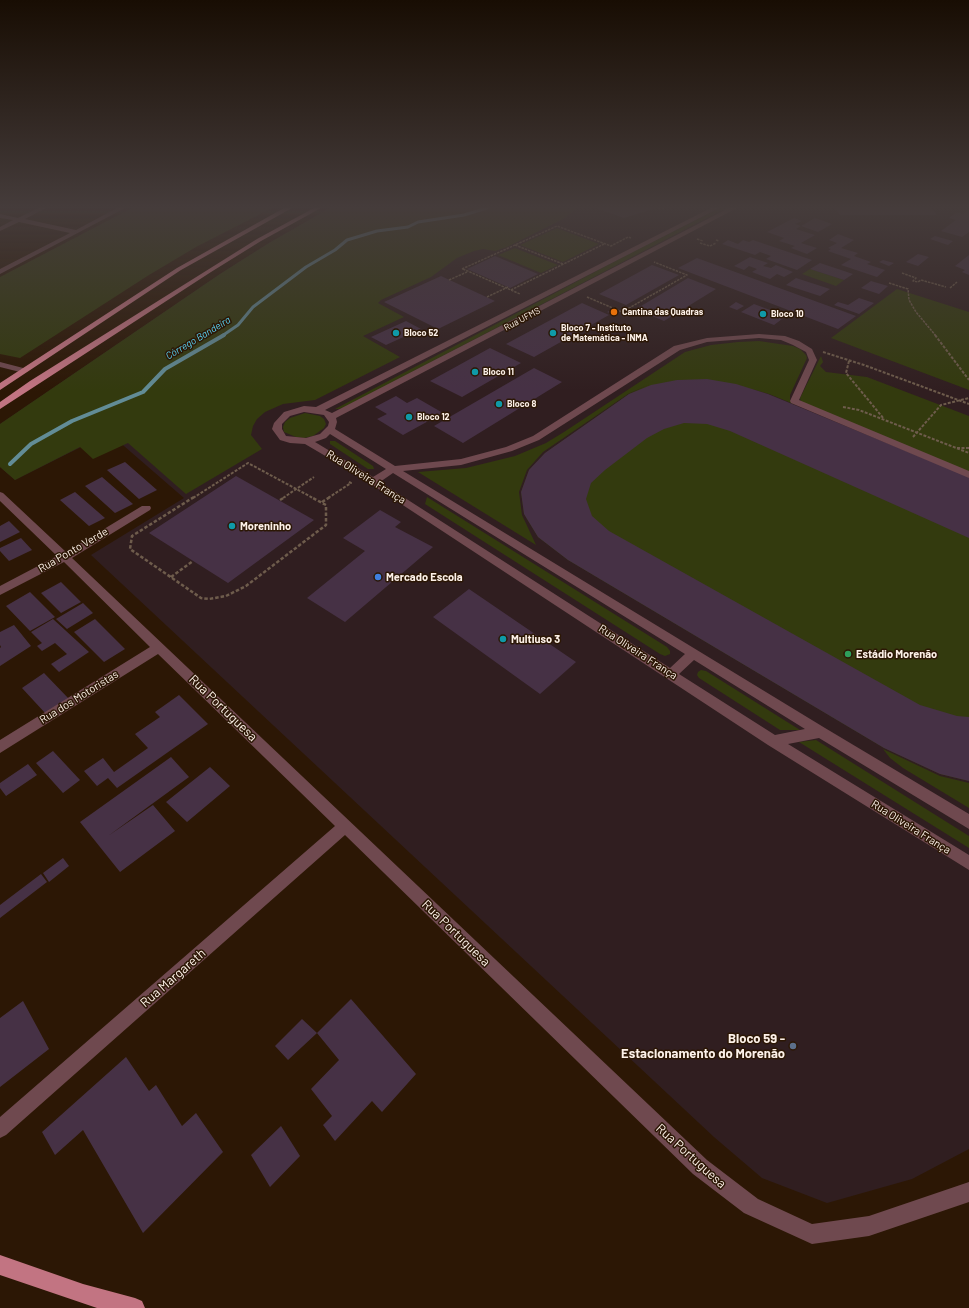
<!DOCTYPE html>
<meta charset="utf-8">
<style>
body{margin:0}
canvas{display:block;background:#2c1705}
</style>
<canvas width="969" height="1308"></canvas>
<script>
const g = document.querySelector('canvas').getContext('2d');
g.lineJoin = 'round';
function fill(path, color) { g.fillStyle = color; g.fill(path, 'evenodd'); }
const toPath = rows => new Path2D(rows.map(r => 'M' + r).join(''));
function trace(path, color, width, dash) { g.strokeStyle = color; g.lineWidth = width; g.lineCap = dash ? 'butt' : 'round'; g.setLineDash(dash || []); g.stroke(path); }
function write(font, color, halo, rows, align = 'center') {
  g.font = font + ' Barlow,sans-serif'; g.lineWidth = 3; g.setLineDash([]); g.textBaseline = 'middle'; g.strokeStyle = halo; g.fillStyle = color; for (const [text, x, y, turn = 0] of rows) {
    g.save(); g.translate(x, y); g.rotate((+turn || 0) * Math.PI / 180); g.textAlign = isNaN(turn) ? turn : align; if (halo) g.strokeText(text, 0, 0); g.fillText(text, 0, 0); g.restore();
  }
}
fill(toPath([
 [330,208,969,208,969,1149,912,1179,827,1203,762,1178,714,1137,91,555,184,498,109,433,15,480,0,467,0,424,220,274,269,243]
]), '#301e20');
fill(toPath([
 [132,208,272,208,196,247,149,275,20,358,0,354,0,277],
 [330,208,576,208,565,218,507,247,495,251,483,249,474,251,457,258,431,277,381,300,378,303,404,317,363,336,400,357,315,400,283,404,265,412,257,419,253,426,251,435,262,449,186,494,128,443,93,459,80,447,15,480,0,467,0,424,220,274,269,243],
 [720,208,726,208,343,408,339,409,335,409,629,254],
 [557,228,599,244,563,262,520,245],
 [515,248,558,265,541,273,498,255],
 [810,269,844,280,836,286,802,274],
 [897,289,969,312,969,390,831,338],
 [759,341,793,346,800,349,806,355,807,358,790,395,790,400,796,405,769,394,751,389,969,477,969,781,940,774,884,748,568,560,538,537,524,514,521,492,529,470,545,453,629,394,650,384,628,394,543,452,527,470,519,492,522,515,536,545,418,472,466,468,515,456,546,443,564,432,685,352,711,345,738,342],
 [821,356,823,362,820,366,826,372,867,377,969,416,969,472,801,402,800,398],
 [305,413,320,416,324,419,326,424,324,428,313,436,304,438,296,437,284,432,283,427,285,422,290,418],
 [330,441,335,441,373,466,374,469,368,469,330,444],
 [427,497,667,647,670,651,670,654,665,656,660,654,425,504],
 [701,670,706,671,800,730,780,730,699,678,697,675,698,672],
 [816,740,969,836,969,848,799,742],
 [883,749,940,776,969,783,969,808,903,768,890,758]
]), '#333a0e');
trace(toPath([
 [222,336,238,325,253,307,306,267,335,250,347,240,377,231,408,227,418,222,464,215,487,208]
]), '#628c96', 3);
trace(toPath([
 [10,464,31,444,72,421,143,392,165,369,224,335]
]), '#628c96', 4);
fill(toPath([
 [596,208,656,208,624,218],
 [835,208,931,208,937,215,840,215],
 [969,210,969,232,962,237,941,231,956,220,949,218,957,212,963,214],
 [794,218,802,221,795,224,801,226,796,229,815,235,801,243,817,248,807,254,791,248,795,246,779,241,784,238,767,232],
 [815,218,832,224,818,232,801,226],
 [838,234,854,240,841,248,858,253,854,256,871,262,867,264,885,270,877,277,841,265,851,259,828,251,831,249,828,248,837,243,829,240],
 [935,236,953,241,948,245,930,239],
 [728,240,738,244,743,240,749,242,753,240,812,260,797,270,766,259,771,256,760,252,755,255,722,244],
 [918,254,929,257,918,266,906,262],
 [969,255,969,275,962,272,965,270,955,266],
 [495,256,538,274,510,288,467,269],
 [750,257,768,263,763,266,771,268,776,265,793,272,784,277,777,274,770,279,752,272,757,269,749,266,744,270,734,266],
 [697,258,856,316,838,329,678,268],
 [883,260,894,263,889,266,879,262],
 [820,263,853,274,844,280,810,269],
 [652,265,679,275,626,305,599,294],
 [441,276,495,301,438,329,384,302],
 [688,278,716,289,664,321,636,309],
 [796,278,830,289,820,296,786,285],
 [871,281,888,286,879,294,861,288],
 [859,298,874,303,859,314,834,305,838,302,848,305],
 [736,302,744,306,737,310,729,307],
 [582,303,609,315,534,357,506,344],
 [754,304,786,316,774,325,741,312],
 [613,309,620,313,615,315,607,312],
 [406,321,421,329,386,345,371,337],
 [490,348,521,363,462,397,430,381],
 [534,368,562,382,463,443,434,426],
 [707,379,736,384,768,394,969,477,969,538,730,431,707,424,684,423,664,429,647,438,605,470,591,483,586,499,592,516,609,531,920,705,957,716,969,717,969,781,940,774,884,748,568,560,538,537,524,514,521,492,529,470,545,453,629,394,651,385,677,380],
 [396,396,407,403,417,398,443,413,403,435,377,419,387,414,375,407],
 [125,462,157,490,139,499,107,470],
 [236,476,314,520,228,583,149,533],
 [102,477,133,504,115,513,85,486],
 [75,492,105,518,89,526,60,500],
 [380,510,401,522,395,527,433,547,345,622,307,598,365,551,343,538],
 [9,521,20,532,0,542,0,526],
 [21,538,32,550,9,561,0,551,0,548],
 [61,582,81,602,61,613,41,593],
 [469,589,576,662,540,694,433,617],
 [30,592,55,617,30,631,6,606],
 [83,603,93,613,67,629,56,619],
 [53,619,89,652,59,672,51,664,67,654,55,643,42,651,37,646,42,643,31,632],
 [95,619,125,649,104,662,74,632],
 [14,625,31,646,0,666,0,648,1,647,0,645,0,632],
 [44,673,69,699,46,714,22,688],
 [179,695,208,724,117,788,108,778,97,786,84,771,103,758,114,772,148,748,135,734,160,717,155,712],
 [53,751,80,780,63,793,36,763],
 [171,757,189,777,108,836,153,805,175,831,120,872,80,822],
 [28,764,37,775,6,796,0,788,0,783],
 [210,767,230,786,187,822,166,802],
 [63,858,69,866,49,882,43,873],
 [41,874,47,882,0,918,0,905],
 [351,999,416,1074,382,1112,372,1101,335,1141,323,1125,332,1116,311,1089,339,1060,317,1033],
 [23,1001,49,1049,0,1087,0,1018],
 [302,1019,317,1033,288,1060,275,1046],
 [126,1057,149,1091,156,1085,182,1126,196,1113,223,1152,143,1233,83,1130,55,1155,42,1132],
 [281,1126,300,1156,270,1187,251,1155]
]), '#463145');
trace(toPath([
 [658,208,666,208],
 [697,239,703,241],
 [716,240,719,241],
 [700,243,710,246,716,243],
 [515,245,563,264],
 [462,269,557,226,611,246,628,237,631,238],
 [463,269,520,294],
 [902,273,916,278,913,281,918,282,921,280,946,287],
 [449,280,467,272],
 [889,283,908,289,909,300,916,312,936,336],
 [950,288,957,282],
 [511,290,604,244],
 [487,297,508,287],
 [587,297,622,312,687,275,654,262]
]), '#6e5c4c', 1.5, [2.5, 1]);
trace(toPath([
 [935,335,969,380],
 [823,352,864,365,969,404],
 [849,361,846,373,884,419],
 [843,407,859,410,969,453],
 [913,437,941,405,969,398],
 [957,448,969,448],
 [193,498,248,463,313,498],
 [283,498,314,477],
 [328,498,351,483,349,482]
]), '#6e5c4c', 2, [3, 1.5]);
trace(toPath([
 [194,497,132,536,130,549,201,598,209,599,226,596,246,586,326,525,326,505,311,497],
 [280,500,285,497],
 [322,502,330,497],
 [171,577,193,561]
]), '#6e5c4c', 2.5, [3.5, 2]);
fill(toPath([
 [38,208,46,208,25,219,76,230,117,208,125,208,0,274,0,269,70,233,19,222,0,231,0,227,13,220,0,218,0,214,18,218,38,208],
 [711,208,719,208,325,410,332,413,729,208,737,208,336,418,337,422,335,429,395,466,461,459,506,447,533,436,674,346,707,338,759,334,785,336,799,341,812,349,817,360,799,400,969,471,969,478,791,403,790,401,809,360,806,352,793,345,781,340,759,338,707,342,680,350,539,440,512,451,461,465,403,471,825,728,969,814,969,829,819,738,788,744,969,855,969,870,768,745,351,471,305,444,290,443,280,440,272,429,274,423,284,412,304,406,316,407,711,208],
 [304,412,324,415,329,422,328,426,320,434,306,438,286,436,282,429,282,424,290,416,304,412],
 [330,434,386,469,373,477,315,442,326,438,330,434],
 [393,473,685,654,670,668,380,482,393,473],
 [694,660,805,729,775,735,679,674,694,660],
 [0,362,27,369,28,371,24,373,0,367,0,362],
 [0,492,3,493,66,552,142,506,150,506,151,508,150,510,72,558,707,1160,758,1199,812,1224,869,1216,969,1182,969,1202,869,1236,812,1244,744,1213,693,1174,345,835,6,1135,0,1138,0,1117,335,826,158,654,0,753,0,740,150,647,64,562,0,595,0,586,57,556,0,501,0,492]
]), '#6f494f');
fill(toPath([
 [284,208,292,208,181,270,0,390,0,383,177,268,284,208],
 [314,208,321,208,261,241,211,272,0,409,0,402,30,381,257,239,314,208],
 [0,1255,83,1284,135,1298,142,1301,145,1308,97,1308,0,1275,0,1255]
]), '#c27482');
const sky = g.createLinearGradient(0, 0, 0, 391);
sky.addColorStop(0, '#180d03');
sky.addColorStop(0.53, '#453c3b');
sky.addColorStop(1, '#453c3b00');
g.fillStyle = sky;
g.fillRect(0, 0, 969, 391);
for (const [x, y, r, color] of [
 [614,312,4,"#e8710a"],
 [763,314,4,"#0f9aa8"],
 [396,333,4,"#0f9aa8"],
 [553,333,4,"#0f9aa8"],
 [475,372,4,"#0f9aa8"],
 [499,404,4,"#0f9aa8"],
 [409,417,4,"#0f9aa8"],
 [232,526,4,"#0f9aa8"],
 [378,577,4,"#3f7fe0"],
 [503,639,4,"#0f9aa8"],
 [848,654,4,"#2e9e5b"],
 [793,1046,4,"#5c6f8a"]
]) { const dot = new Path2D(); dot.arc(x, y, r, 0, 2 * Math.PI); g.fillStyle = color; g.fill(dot); trace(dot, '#2c1705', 1.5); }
write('bold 9px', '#fdf1e8', '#2c1705', [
 ["Cantina das Quadras",622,312],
 ["Bloco 10",771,314],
 ["Bloco 7 - Instituto",561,328],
 ["de Matemática - INMA",561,338],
 ["Bloco 52",404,333],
 ["Bloco 11",483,372],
 ["Bloco 8",507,404],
 ["Bloco 12",417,417]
], 'left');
write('9px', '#fdf1e8', '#2c1705', [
 ["Rua UFMS",522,319,-28]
]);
write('italic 10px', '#59d2f4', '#2c1705', [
 ["Córrego Bandeira",198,338,-31]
]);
write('11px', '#fdf1e8', '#2c1705', [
 ["Rua Oliveira França",366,477,32],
 ["Rua Ponto Verde",73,550,-30],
 ["Rua Oliveira França",638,652,33],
 ["Rua dos Motoristas",79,697,-32],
 ["Rua Oliveira França",911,827,32]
]);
write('bold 11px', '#fdf1e8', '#2c1705', [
 ["Moreninho",240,526],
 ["Mercado Escola",386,577],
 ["Multiuso 3",511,639],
 ["Estádio Morenão",856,654]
], 'left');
write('13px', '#fdf1e8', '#2c1705', [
 ["Rua Portuguesa",223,708,44],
 ["Rua Portuguesa",456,933,44],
 ["Rua Margareth",173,978,-41],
 ["Rua Portuguesa",691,1156,42]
]);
write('bold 13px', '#fdf1e8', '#2c1705', [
 ["Bloco 59 -",785,1039],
 ["Estacionamento do Morenão",785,1054]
], 'right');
</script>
